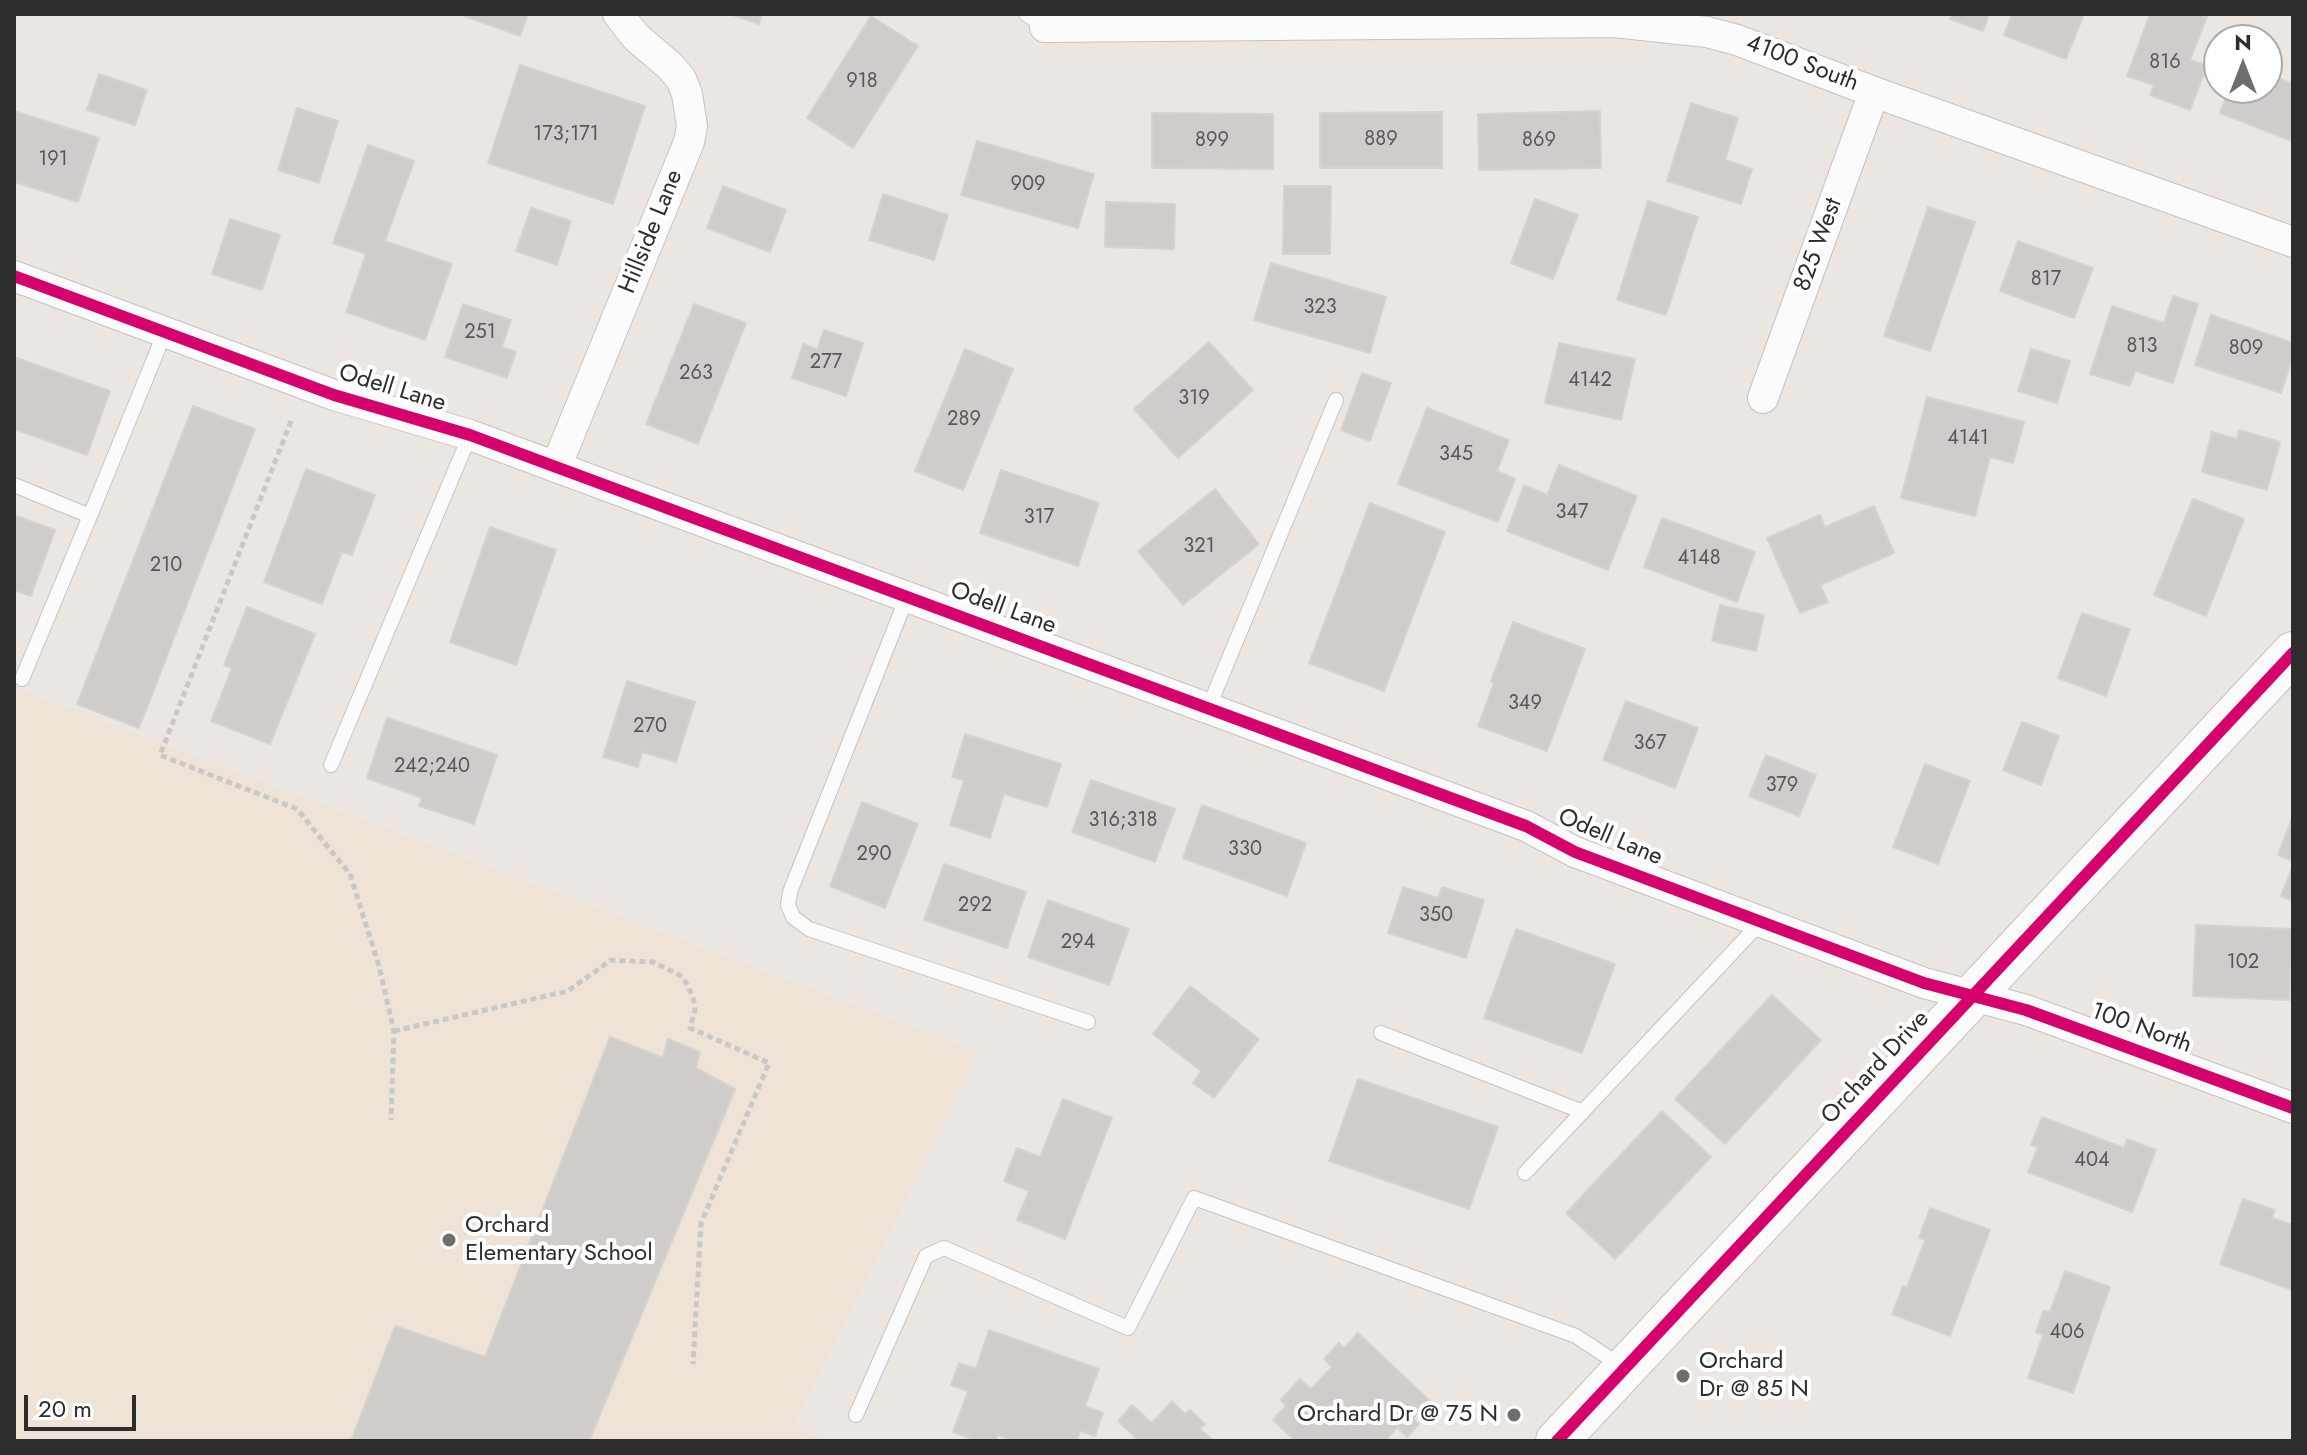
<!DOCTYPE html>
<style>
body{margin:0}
#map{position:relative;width:2307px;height:1455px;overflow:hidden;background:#ebe6e2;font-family:Jost,sans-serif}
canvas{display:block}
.frame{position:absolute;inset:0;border:16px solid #2d2d2d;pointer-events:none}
.north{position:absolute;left:2203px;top:24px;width:80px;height:80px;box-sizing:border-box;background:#fff;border:2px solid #ababab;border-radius:50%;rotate:0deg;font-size:22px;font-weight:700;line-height:32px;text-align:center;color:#2d2d2d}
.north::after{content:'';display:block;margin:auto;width:28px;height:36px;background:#706e6c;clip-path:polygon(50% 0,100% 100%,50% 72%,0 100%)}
.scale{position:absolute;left:24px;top:1395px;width:112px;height:36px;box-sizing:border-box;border:4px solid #2d2d2d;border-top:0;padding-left:10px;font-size:24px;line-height:28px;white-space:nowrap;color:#2d2d2d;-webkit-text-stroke:6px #fff;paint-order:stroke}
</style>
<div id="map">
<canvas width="2307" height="1455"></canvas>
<div class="frame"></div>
<div class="north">N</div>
<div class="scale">20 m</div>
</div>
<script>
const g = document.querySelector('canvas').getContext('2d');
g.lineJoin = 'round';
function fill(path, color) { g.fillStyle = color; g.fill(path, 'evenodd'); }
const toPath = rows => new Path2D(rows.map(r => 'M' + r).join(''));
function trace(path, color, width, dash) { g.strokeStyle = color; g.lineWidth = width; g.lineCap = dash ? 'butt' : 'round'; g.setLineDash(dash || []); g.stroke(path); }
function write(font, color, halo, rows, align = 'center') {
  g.font = font + ' Jost,sans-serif'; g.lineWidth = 8; g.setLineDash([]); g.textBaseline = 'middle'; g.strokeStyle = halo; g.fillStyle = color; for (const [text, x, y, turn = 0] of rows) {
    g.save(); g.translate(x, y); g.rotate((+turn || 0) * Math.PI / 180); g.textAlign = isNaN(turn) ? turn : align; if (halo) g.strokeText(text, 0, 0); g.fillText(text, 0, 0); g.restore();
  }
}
fill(toPath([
 [14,688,978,1052,792,1428,824,1441,14,1441]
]), '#eee3d6');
const building = toPath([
 [459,14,528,14,520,36,459,14],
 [730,14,762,14,759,24,730,14],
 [1952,14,1989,14,1983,31,1950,19,1952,14],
 [2012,14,2084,14,2066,59,2004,35,2012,14],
 [2150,14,2199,14,2207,17,2190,60,2207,66,2190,110,2150,95,2154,85,2127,76,2150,14],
 [871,16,918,46,853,148,807,118,871,16],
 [520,65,645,106,613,204,488,163,520,65],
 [99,74,147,90,135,125,87,110,99,74],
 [2267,74,2293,84,2292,141,2220,113,2229,88,2267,88,2267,74],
 [1691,103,1738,118,1725,160,1752,169,1741,204,1667,181,1691,103],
 [297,108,338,121,319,183,278,170,297,108],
 [14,111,99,138,78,202,14,182,14,111],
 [1600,111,1601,168,1479,170,1478,114,1600,111],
 [1442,112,1442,168,1320,168,1320,113,1442,112],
 [1152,113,1273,114,1273,169,1152,168,1152,113],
 [977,141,1094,174,1078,228,961,195,977,141],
 [368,145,414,161,385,241,452,264,425,340,346,312,366,254,333,243,368,145],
 [723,186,786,210,770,252,707,228,723,186],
 [1284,186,1331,186,1330,254,1283,254,1284,186],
 [883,194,948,215,934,260,869,240,883,194],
 [1535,199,1578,215,1553,279,1511,263,1535,199],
 [1648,201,1698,217,1666,315,1617,300,1648,201],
 [1106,202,1175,204,1174,249,1105,247,1106,202],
 [1928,207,1975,222,1930,351,1884,336,1928,207],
 [531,208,571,221,557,265,516,251,531,208],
 [230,219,280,235,262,290,212,274,230,219],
 [2018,241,2093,268,2074,318,2000,291,2018,241],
 [1271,263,1386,297,1370,353,1254,320,1271,263],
 [2173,296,2198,304,2173,383,2135,371,2130,386,2090,374,2112,306,2164,323,2173,296],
 [463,304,511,320,502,347,516,352,507,378,445,357,463,304],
 [694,304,746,323,698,444,646,424,694,304],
 [2211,315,2293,343,2293,356,2281,393,2195,365,2211,315],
 [824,330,863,343,846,396,792,378,803,344,817,349,824,330],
 [1209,342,1253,390,1178,458,1134,409,1209,342],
 [1559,343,1635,359,1621,420,1545,403,1559,343],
 [965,349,1013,369,963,490,915,471,965,349],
 [2031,349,2070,361,2057,403,2018,391,2031,349],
 [14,357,110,391,87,455,14,429,14,357],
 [1362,373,1391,383,1370,441,1341,430,1362,373],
 [1927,397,2024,422,2013,463,1990,457,1975,516,1901,498,1927,397],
 [193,406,255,429,139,728,77,704,193,406],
 [1427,408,1509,440,1497,471,1515,479,1498,522,1398,484,1427,408],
 [2239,430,2280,442,2267,490,2202,472,2212,432,2237,439,2239,430],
 [1559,465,1637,496,1608,570,1507,531,1524,485,1547,495,1559,465],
 [306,469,375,495,352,555,342,552,322,604,264,582,306,469],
 [1001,470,1099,503,1078,566,980,533,1001,470],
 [1215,489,1259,544,1183,605,1138,551,1215,489],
 [2193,499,2244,519,2206,616,2154,595,2193,499],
 [1370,503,1445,532,1384,691,1309,663,1370,503],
 [1874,506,1894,553,1820,585,1828,602,1800,613,1767,538,1820,515,1825,527,1874,506],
 [14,515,55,530,31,596,14,590,14,515],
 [1662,518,1755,552,1737,602,1644,567,1662,518],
 [490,527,556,550,516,665,450,642,490,527],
 [1720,605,1764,615,1756,651,1712,641,1720,605],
 [247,607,315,634,270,744,211,721,232,668,224,665,247,607],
 [2082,613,2130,629,2106,696,2058,678,2082,613],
 [1513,622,1585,649,1547,751,1478,726,1494,683,1491,681,1513,622],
 [627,681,695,702,676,762,642,752,638,767,603,757,627,681],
 [1626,701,1698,728,1675,788,1603,760,1626,701],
 [387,718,497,755,474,824,419,806,422,798,367,778,387,718],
 [2022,722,2059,736,2041,785,2003,770,2022,722],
 [965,734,1061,764,1047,807,1004,794,990,838,950,825,964,780,952,777,965,734],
 [1766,755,1816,775,1799,816,1749,796,1766,755],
 [1925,764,1970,781,1938,864,1893,847,1925,764],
 [1091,780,1175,809,1155,862,1072,832,1091,780],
 [862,802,918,824,885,908,830,886,862,802],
 [1202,805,1306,843,1287,896,1183,858,1202,805],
 [2292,818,2293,818,2293,861,2278,855,2292,818],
 [944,864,1026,892,1007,948,924,920,944,864],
 [2293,866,2293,901,2281,896,2293,866],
 [1403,887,1438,898,1442,887,1484,900,1466,958,1388,933,1403,887],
 [1048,900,1129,929,1109,985,1028,957,1048,900],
 [2196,925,2293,929,2289,1000,2193,996,2196,925],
 [1516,929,1615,964,1582,1053,1484,1018,1516,929],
 [1190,986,1259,1039,1214,1098,1193,1083,1201,1071,1153,1034,1190,986],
 [1772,995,1821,1040,1725,1144,1675,1099,1772,995],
 [610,1037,663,1058,668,1039,700,1052,696,1068,735,1089,589,1441,351,1441,395,1326,485,1357,610,1037],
 [1358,1079,1498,1127,1469,1209,1329,1161,1358,1079],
 [1063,1099,1112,1118,1065,1239,1017,1220,1029,1191,1004,1181,1017,1148,1040,1157,1063,1099],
 [1662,1111,1711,1157,1615,1259,1566,1213,1662,1111],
 [2042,1117,2124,1148,2127,1139,2156,1150,2132,1212,2028,1172,2038,1147,2031,1145,2042,1117],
 [2243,1199,2275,1210,2272,1218,2293,1225,2293,1290,2220,1264,2243,1199],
 [1930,1208,1990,1230,1950,1336,1892,1314,1903,1286,1907,1287,1925,1240,1919,1238,1930,1208],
 [2065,1271,2110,1287,2073,1393,2028,1378,2043,1335,2036,1332,2043,1311,2050,1312,2065,1271],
 [989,1330,1099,1369,1085,1406,1103,1413,1095,1436,1080,1431,1077,1441,1013,1441,998,1435,996,1441,978,1441,953,1432,968,1391,951,1385,959,1363,976,1369,989,1330],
 [1358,1333,1430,1401,1413,1419,1419,1424,1407,1437,1397,1427,1385,1441,1295,1441,1273,1420,1286,1406,1281,1400,1300,1379,1311,1389,1332,1367,1324,1359,1339,1343,1344,1348,1358,1333],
 [1172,1401,1185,1414,1190,1410,1205,1424,1200,1429,1214,1441,1135,1441,1137,1439,1118,1421,1132,1405,1152,1423,1172,1401]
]);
fill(building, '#d0ccc9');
trace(building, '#d6d2ce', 2);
const service = toPath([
 [1026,14,1045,27],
 [14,485,90,516,165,332],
 [907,597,790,892,788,905,793,917,809,929,1088,1022],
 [22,679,90,516],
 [1208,709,1336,400],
 [331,765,470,435],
 [1381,1033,1583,1112],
 [1525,1173,1762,921],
 [856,1415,926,1256,944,1248,1128,1328,1194,1198,1576,1336,1621,1366]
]);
const minor = toPath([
 [1045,27,1614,22,1707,32,1737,40,1874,92,2293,242],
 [14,276,334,395,470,435,556,467,1526,826,1575,852,1924,983,2026,1010,2293,1108],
 [1763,398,1874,92],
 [556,467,689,142,692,126,687,94,681,79,670,66,636,37,618,14]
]);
const secondary = toPath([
 [1557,1441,2293,653]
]);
trace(service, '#c4c3c3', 16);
trace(minor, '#c4c3c3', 32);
trace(secondary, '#c4c3c3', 44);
trace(toPath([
 [291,421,160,755,297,809,350,874,379,966,394,1031,391,1120],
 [394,1031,568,991,611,960,653,962,683,977,693,997,695,1010,690,1028,769,1063,701,1223,693,1364]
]), '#c8c8c8', 5, [6, 4]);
trace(service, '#fcfbfb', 14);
trace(minor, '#fcfbfb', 30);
trace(secondary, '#fcfbfb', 42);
trace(toPath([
 [14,276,334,395,470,435,556,467,1526,826,1575,852,1924,983,2026,1010,2293,1108],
 [1557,1441,2293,653]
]), '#d6006c', 12);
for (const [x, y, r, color] of [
 [449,1240,8,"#706e6c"],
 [1683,1376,8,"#706e6c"],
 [1514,1415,8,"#706e6c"]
]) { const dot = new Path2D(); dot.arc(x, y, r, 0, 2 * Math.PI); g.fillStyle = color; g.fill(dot); trace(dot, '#fff', 3); }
write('20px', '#585656', null, [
 ["816",2165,63],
 ["918",862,82],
 ["173;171",566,135],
 ["889",1381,140],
 ["899",1212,141],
 ["869",1539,141],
 ["191",53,160],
 ["909",1028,185],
 ["817",2046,280],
 ["323",1320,308],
 ["251",480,333],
 ["813",2142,347],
 ["809",2246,349],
 ["277",826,363],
 ["263",696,374],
 ["4142",1590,381],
 ["319",1194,399],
 ["289",964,420],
 ["4141",1968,439],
 ["345",1456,455],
 ["347",1572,513],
 ["317",1039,518],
 ["321",1199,547],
 ["4148",1699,559],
 ["210",166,566],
 ["349",1525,704],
 ["270",650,727],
 ["367",1650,744],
 ["242;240",432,767],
 ["379",1782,786],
 ["316;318",1123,821],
 ["330",1245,850],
 ["290",874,855],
 ["292",975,906],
 ["350",1436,916],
 ["294",1078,943],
 ["102",2243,963],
 ["404",2092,1161],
 ["406",2067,1333]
]);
write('24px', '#2d2d2d', '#fff', [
 ["4100 South",1802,64,21],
 ["Hillside Lane",652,232,-68],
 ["825 West",1819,245,-70],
 ["Odell Lane",392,389,17],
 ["Odell Lane",1003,609,20],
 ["Odell Lane",1610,838,23],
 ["100 North",2141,1029,20],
 ["Orchard Drive",1876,1068,-47]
]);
write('24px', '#2d2d2d', '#fff', [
 ["Orchard",465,1226],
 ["Elementary School",465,1254],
 ["Orchard",1699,1362],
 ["Dr @ 85 N",1699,1390],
 ["Orchard Dr @ 75 N",1498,1415,"right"]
], 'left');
</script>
